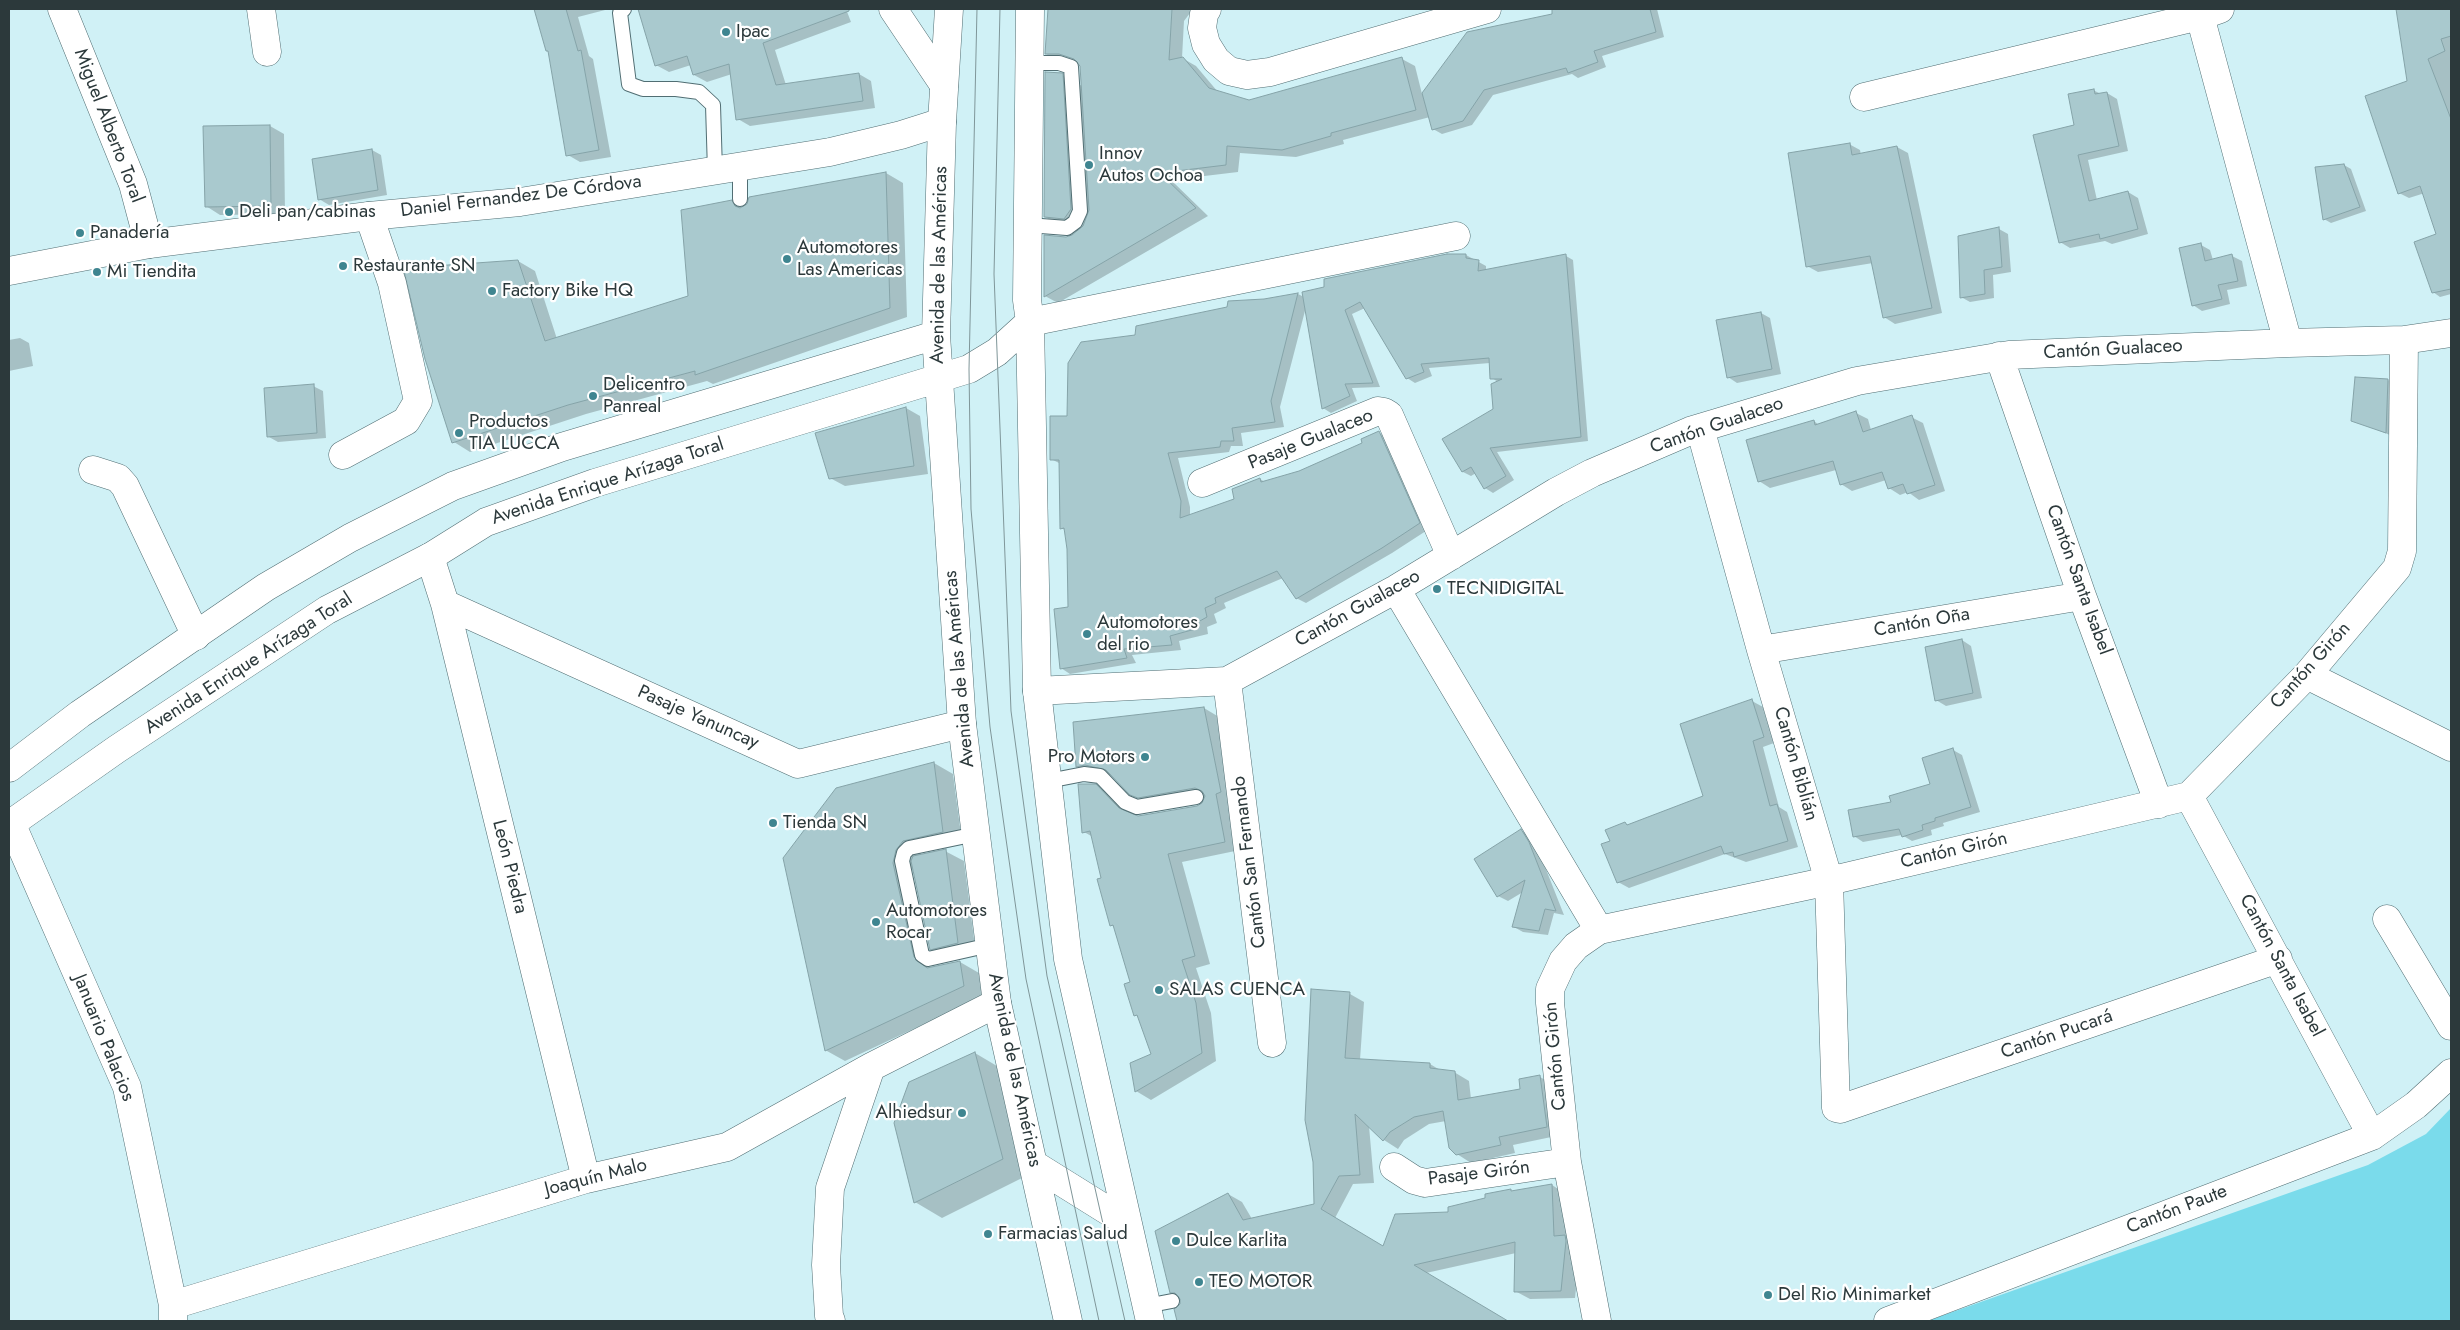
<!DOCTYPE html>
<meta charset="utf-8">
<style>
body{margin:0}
#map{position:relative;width:2460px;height:1330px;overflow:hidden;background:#d0f1f6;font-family:Jost,sans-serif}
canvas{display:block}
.frame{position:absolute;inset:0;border:10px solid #2c393b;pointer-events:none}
</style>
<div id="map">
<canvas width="2460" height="1330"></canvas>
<div class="frame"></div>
</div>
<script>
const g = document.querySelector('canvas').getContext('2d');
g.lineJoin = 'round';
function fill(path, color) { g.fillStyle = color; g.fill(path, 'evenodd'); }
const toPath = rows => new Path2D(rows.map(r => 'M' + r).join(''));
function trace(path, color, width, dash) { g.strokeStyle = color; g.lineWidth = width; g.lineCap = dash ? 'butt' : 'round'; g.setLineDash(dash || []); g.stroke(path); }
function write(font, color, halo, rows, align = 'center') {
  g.font = font + ' Jost,sans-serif'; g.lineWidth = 4.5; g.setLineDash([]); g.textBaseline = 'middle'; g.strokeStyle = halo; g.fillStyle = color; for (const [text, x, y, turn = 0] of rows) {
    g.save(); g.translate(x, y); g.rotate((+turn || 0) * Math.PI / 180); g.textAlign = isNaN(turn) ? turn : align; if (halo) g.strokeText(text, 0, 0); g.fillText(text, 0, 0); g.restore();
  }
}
fill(toPath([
 [2451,1108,2451,1321,1927,1321,2368,1165,2426,1134]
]), '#7adbeb');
fill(toPath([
 [536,9,609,9,578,17,589,56,593,59,611,157,580,162,568,155,549,52,547,51],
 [664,9,846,9,851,22,775,50,786,85,859,74,871,81,875,108,750,126,738,119,732,74,707,82,694,75,691,65,669,72,656,65,641,16],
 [1049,9,1193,9,1184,21,1182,58,1196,66,1218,92,1249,102,1402,59,1415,66,1422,94,1468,34,1554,15,1554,11,1562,9,1657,9,1664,37,1602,56,1606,67,1578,78,1572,74,1493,95,1472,125,1442,134,1433,129,1430,117,1343,140,1344,144,1296,157,1240,153,1238,172,1171,180,1208,216,1058,303,1045,296,1066,238,1073,236,1081,229,1064,228,1045,217,1062,75,1082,86,1081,65,1079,63,1059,61,1046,54],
 [2397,9,2451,9,2451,183,2432,194,2428,192,2409,198,2399,193,2408,82],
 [2093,90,2101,94,2107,93,2117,99,2128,151,2088,160,2097,200,2128,192,2138,198,2148,234,2112,244,2105,241,2070,248,2060,242,2076,126],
 [270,126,284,134,285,214,220,215,206,206],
 [1849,144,1860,150,1861,155,1897,147,1908,153,1942,313,1895,324,1884,317,1873,263,1818,272,1807,266],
 [372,150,381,155,387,195,329,205,319,199],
 [2344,165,2351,169,2366,211,2331,223,2324,219],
 [886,173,903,183,907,317,713,384,707,381,586,414,470,452,454,442,518,261,535,271,557,339,689,297,731,202,742,208],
 [2451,214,2451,294,2440,297,2433,292,2437,235,2433,222],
 [1999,229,2008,234,2011,272,1993,275,1994,298,1970,302,1961,297],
 [2201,245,2210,250,2213,260,2232,256,2242,261,2247,286,2227,290,2230,304,2202,311,2193,305],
 [1466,255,1486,266,1486,271,1566,256,1573,260,1588,441,1497,452,1514,480,1493,493,1485,488,1476,473,1471,476,1463,472,1444,439,1494,410,1498,382,1492,378,1490,363,1429,368,1432,376,1415,383,1407,378,1365,308,1352,314,1380,387,1352,388,1357,401,1331,413,1323,408,1306,307,1280,407,1284,427,1241,433,1243,446,1231,446,1229,452,1178,458,1190,507,1190,516,1235,500,1260,479,1265,482,1299,472,1363,444,1379,433,1389,438,1429,529,1392,553,1306,603,1296,598,1283,578,1224,603,1226,608,1214,614,1217,623,1207,627,1208,634,1179,641,1181,650,1132,655,1136,663,1070,674,1061,668,1069,608,1068,549,1065,530,1061,528,1061,464,1051,459,1069,418,1136,336,1265,301,1298,294,1304,297],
 [1761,313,1770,318,1781,374,1737,383,1728,377],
 [20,338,29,343,33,366,9,371,9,340],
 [2388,380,2397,386,2395,437,2352,420],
 [313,386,323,391,326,438,278,442,269,437],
 [906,408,920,416,928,474,845,486,830,478],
 [1856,413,1868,419,1871,430,1911,417,1923,423,1945,491,1919,500,1908,492,1900,495,1889,488,1886,480,1852,491,1841,484,1836,470,1770,488,1759,481,1814,421,1819,425],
 [1962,640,1971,646,1982,698,1946,706,1936,700],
 [1752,701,1763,707,1774,743,1763,747,1779,807,1787,812,1798,847,1746,862,1725,854,1629,888,1618,882,1611,842,1625,823,1629,826,1705,796],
 [1204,708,1219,717,1240,850,1182,862,1210,964,1196,968,1211,1013,1216,1061,1151,1100,1136,1091,1131,1063,1153,1054,1140,1017,1136,1015,1132,983,1116,928,1111,925,1093,837,1084,832,1096,786,1111,794,1129,814,1138,817,1198,807,1205,801,1206,797,1154,806,1131,794,1114,776,1101,773,1092,774,1078,766],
 [1953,750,1962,755,1980,812,1943,823,1944,826,1931,830,1932,835,1912,841,1902,835,1863,842,1854,836,1893,803,1931,784],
 [934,763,953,774,962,842,922,852,919,856,945,851,964,861,976,954,950,960,931,949,913,867,912,874,931,966,909,953,907,955,931,968,960,962,979,973,982,997,845,1061,827,1051,784,858],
 [1521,830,1530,836,1538,849,1564,915,1554,913,1548,935,1523,932,1514,927,1523,892,1508,901,1498,896],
 [1312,990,1350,994,1364,1002,1360,1060,1430,1064,1440,1070,1454,1072,1469,1081,1471,1099,1522,1090,1540,1077,1554,1085,1561,1135,1513,1145,1515,1153,1471,1163,1457,1154,1446,1121,1429,1124,1404,1140,1398,1149,1384,1140,1369,1126,1374,1183,1353,1184,1335,1218,1384,1248,1450,1213,1510,1190,1514,1192,1552,1185,1566,1194,1580,1250,1575,1298,1530,1299,1515,1291,1516,1253,1426,1273,1506,1321,1178,1321,1175,1310,1181,1305,1181,1298,1171,1292,1228,1194,1242,1202,1252,1219,1316,1205],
 [975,1053,1002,1069,1030,1174,942,1218,915,1202]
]), '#0003');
const building = toPath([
 [534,9,566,9,578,51,581,50,599,150,566,156,548,51,546,51,534,9],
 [638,9,849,9,849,11,763,43,776,85,859,73,863,101,736,120,729,64,693,75,687,56,655,66,638,9],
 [1048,9,1172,9,1169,60,1183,57,1209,88,1249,100,1402,57,1416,110,1331,133,1331,136,1282,150,1227,146,1226,165,1160,173,1196,208,1044,297,1044,235,1066,237,1072,235,1083,226,1089,210,1080,66,1074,59,1059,54,1045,54,1048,9],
 [1552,9,1650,9,1656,32,1594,51,1598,62,1568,73,1566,68,1484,90,1463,121,1432,130,1422,93,1467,32,1552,14,1552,9],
 [2396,9,2451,9,2451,36,2441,39,2445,51,2428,59,2451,119,2451,289,2432,293,2414,242,2436,234,2420,186,2398,194,2365,96,2407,81,2396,9],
 [1045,72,1063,73,1071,209,1064,219,1044,217,1045,72],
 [2094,89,2095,94,2107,92,2119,146,2078,155,2089,201,2128,191,2138,229,2100,239,2099,234,2059,243,2033,135,2074,125,2068,94,2094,89],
 [270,125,271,206,205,207,203,126,270,125],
 [1850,143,1852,155,1897,146,1932,308,1883,318,1870,256,1806,267,1788,153,1850,143],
 [372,149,378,190,318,200,312,159,372,149],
 [2344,164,2360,207,2323,220,2315,167,2344,164],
 [886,172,890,308,695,375,695,371,568,405,452,443,425,359,404,271,420,267,518,260,545,341,688,296,681,210,732,200,735,206,740,208,747,204,749,197,886,172],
 [1999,227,2002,267,1984,270,1985,294,1960,298,1958,236,1999,227],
 [2201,243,2205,261,2232,254,2238,281,2218,285,2222,299,2192,306,2179,248,2201,243],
 [1447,254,1466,254,1466,258,1479,260,1478,271,1566,254,1581,437,1490,448,1506,476,1484,489,1471,467,1462,472,1442,439,1493,409,1491,384,1502,379,1490,379,1489,358,1421,364,1424,372,1406,379,1360,302,1345,310,1373,383,1345,384,1350,396,1322,409,1302,292,1324,287,1324,279,1447,254],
 [1298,293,1271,401,1275,422,1232,428,1234,441,1221,441,1220,447,1168,453,1181,501,1180,518,1234,499,1232,489,1260,478,1261,482,1299,471,1362,443,1361,439,1379,431,1420,523,1382,548,1296,599,1277,571,1215,598,1216,603,1205,608,1207,617,1198,622,1199,628,1170,636,1172,645,1124,649,1127,658,1060,669,1054,609,1068,607,1067,549,1064,528,1060,529,1059,460,1050,460,1050,416,1067,416,1068,363,1081,342,1135,335,1136,326,1227,307,1228,301,1264,299,1298,293],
 [1761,312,1772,369,1727,378,1716,320,1761,312],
 [2355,377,2388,379,2386,433,2351,421,2355,377],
 [314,384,317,433,267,437,264,388,314,384],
 [906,407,914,466,829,479,815,433,906,407],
 [1856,411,1863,432,1912,415,1935,485,1907,494,1903,484,1888,489,1882,472,1840,485,1833,461,1758,482,1746,440,1814,420,1815,425,1856,411],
 [1962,639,1973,693,1935,701,1925,647,1962,639],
 [1752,699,1764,737,1753,741,1770,806,1777,804,1788,841,1734,857,1733,852,1724,854,1721,846,1617,883,1601,844,1610,841,1605,830,1625,822,1627,825,1703,796,1680,724,1752,699],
 [1204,707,1221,792,1216,794,1225,842,1168,854,1195,956,1182,960,1196,1003,1202,1053,1135,1092,1130,1063,1151,1054,1137,1015,1134,1016,1124,984,1130,982,1113,925,1110,926,1097,879,1101,878,1090,831,1082,833,1078,784,1096,784,1119,808,1138,816,1197,806,1202,803,1205,796,1202,791,1195,788,1138,798,1130,795,1106,770,1085,765,1076,767,1073,722,1204,707],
 [1953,748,1971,807,1935,818,1935,821,1922,825,1923,830,1902,837,1899,829,1853,837,1848,810,1891,802,1889,796,1930,784,1922,758,1953,748],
 [934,762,943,832,903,841,896,850,893,863,914,957,927,968,960,961,964,986,825,1051,783,858,836,788,934,762],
 [1521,829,1529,842,1556,911,1545,909,1539,931,1512,927,1525,880,1497,897,1474,859,1521,829],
 [946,849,958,943,930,950,911,861,913,856,946,849],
 [1311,989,1350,992,1345,1058,1430,1063,1430,1068,1455,1071,1458,1100,1520,1089,1519,1079,1540,1075,1547,1127,1499,1137,1501,1145,1456,1155,1449,1148,1443,1111,1414,1117,1390,1132,1383,1141,1355,1114,1360,1175,1339,1176,1321,1209,1383,1246,1395,1214,1448,1212,1448,1207,1485,1198,1485,1194,1511,1189,1511,1191,1552,1184,1554,1236,1565,1235,1566,1241,1561,1291,1514,1292,1515,1242,1414,1265,1508,1321,1177,1321,1174,1309,1180,1304,1180,1299,1175,1293,1170,1293,1155,1231,1228,1193,1243,1220,1314,1204,1313,1162,1305,1120,1311,989],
 [975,1052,1003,1159,914,1203,894,1123,909,1082,975,1052]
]);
fill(building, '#a9c9ce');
trace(building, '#85a3a8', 1);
const service = toPath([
 [624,9,620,13,629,84,643,89,676,89,699,92,713,105,715,171],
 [740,199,740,167],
 [1028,225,1067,228,1075,222,1080,211,1071,67,1059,63,1030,63],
 [1048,781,1084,774,1100,776,1125,802,1137,807,1196,797],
 [976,834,909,848,904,853,902,861,922,955,928,959,990,945],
 [1146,1306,1172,1301]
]);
const minor = toPath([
 [62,9,133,184,149,244],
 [261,9,267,52],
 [893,9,944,85],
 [1207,9,1204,14,1202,28,1206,44,1216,60,1229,71,1247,75,1270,72,1487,9],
 [2200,16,2288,343],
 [1864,97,2200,16,2220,9],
 [1030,322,1456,236],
 [1999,356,2082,596,2159,804],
 [1700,428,1761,650,1829,881,1836,1108,1840,1109,2278,959],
 [343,455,406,421,418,401,392,283,369,216],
 [93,470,118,478,125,486,196,636],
 [1202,483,1378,411,1384,412,1389,415,1451,556],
 [430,557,445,604,586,1179],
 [1396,589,1599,930],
 [445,604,798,764,962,724],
 [1761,650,2082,596],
 [2307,675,2451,747],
 [1227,681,1272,1043],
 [1037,691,1227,681,1396,589,1556,492,1592,473,1690,431,1857,381,2009,355,2288,343,2404,340,2451,333],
 [2189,796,2372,1136],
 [11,823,127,1087,173,1305,173,1321],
 [2387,919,2451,1026],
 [1394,1167,1414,1180,1425,1183,1567,1162],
 [173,1305,586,1179,727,1147,871,1067,997,1003],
 [831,1321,829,1316,826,1265,830,1188,871,1067],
 [1597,1321,1567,1162,1550,1003,1550,989,1563,961,1576,946,1599,930,1829,881,2189,796,2307,675,2397,568,2402,551,2404,340],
 [1888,1321,2372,1136,2416,1105,2451,1073]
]);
const tertiary = toPath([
 [9,271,149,244,369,216,520,202,830,152,901,135,942,122]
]);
const primary = toPath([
 [949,9,942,122,936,335,962,724,997,1003,1068,1321],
 [1030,9,1027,300,1030,322,1037,691,1068,959,1150,1321],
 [9,768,80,714,266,587,350,538,453,486,562,447,936,335],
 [9,825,117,749,327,610,430,557,486,522,595,483,969,369,997,352,1030,322],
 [1033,1164,1126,1222]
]);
trace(service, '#516e73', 16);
trace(minor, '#516e73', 29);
trace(tertiary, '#516e73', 29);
trace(primary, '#516e73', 29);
trace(service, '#fff', 14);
trace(minor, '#fff', 28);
trace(tertiary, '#fff', 28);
trace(primary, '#fff', 28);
trace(toPath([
 [977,9,969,369,971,509,990,727,1026,979,1099,1321],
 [1000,9,994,274,1011,711,1047,976,1125,1321]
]), '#7f9699', 1);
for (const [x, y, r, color] of [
 [726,32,5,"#3f8590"],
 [1089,165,5,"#3f8590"],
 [229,212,5,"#3f8590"],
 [80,233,5,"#3f8590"],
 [787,259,5,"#3f8590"],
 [343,266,5,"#3f8590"],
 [97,272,5,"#3f8590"],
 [492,291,5,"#3f8590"],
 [593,396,5,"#3f8590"],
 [459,433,5,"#3f8590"],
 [1437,589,5,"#3f8590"],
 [1087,634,5,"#3f8590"],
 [1145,757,5,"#3f8590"],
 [773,823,5,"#3f8590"],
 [876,922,5,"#3f8590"],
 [1159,990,5,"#3f8590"],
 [962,1113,5,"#3f8590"],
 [988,1234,5,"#3f8590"],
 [1176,1241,5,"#3f8590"],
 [1199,1282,5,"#3f8590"],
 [1768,1295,5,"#3f8590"]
]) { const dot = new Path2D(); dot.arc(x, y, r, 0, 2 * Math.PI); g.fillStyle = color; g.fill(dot); trace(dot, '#fff', 2); }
write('19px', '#2c393b', '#fff', [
 ["Ipac",736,32],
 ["Innov",1099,154],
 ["Autos Ochoa",1099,176],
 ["Deli pan/cabinas",239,212],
 ["Panadería",90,233],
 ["Automotores",797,248],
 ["Las Americas",797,270],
 ["Restaurante SN",353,266],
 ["Mi Tiendita",107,272],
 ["Factory Bike HQ",502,291],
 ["Delicentro",603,385],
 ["Panreal",603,407],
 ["Productos",469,422],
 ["TIA LUCCA",469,444],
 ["TECNIDIGITAL",1447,589],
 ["Automotores",1097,623],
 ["del rio",1097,645],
 ["Pro Motors",1135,757,"right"],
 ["Tienda SN",783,823],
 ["Automotores",886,911],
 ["Rocar",886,933],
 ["SALAS CUENCA",1169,990],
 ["Alhiedsur",952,1113,"right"],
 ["Farmacias Salud",998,1234],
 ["Dulce Karlita",1186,1241],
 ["TEO MOTOR",1209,1282],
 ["Del Rio Minimarket",1778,1295]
], 'left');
write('19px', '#2c393b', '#fff', [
 ["Miguel Alberto Toral",108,126,69],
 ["Daniel Fernandez De Córdova",521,197,-7],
 ["Avenida de las Américas",940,265,-89],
 ["Cantón Gualaceo",2113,350,-3],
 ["Cantón Gualaceo",1717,426,-19],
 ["Pasaje Gualaceo",1311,440,-22],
 ["Avenida Enrique Arízaga Toral",608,482,-18],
 ["Cantón Santa Isabel",2078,580,70],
 ["Cantón Gualaceo",1358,609,-29],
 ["Cantón Oña",1922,623,-10],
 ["Avenida Enrique Arízaga Toral",249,664,-33],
 ["Cantón Girón",2311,666,-48],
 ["Avenida de las Américas",960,669,-95],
 ["Pasaje Yanuncay",698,718,24],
 ["Cantón Biblián",1795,764,74],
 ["Cantón Girón",1954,851,-13],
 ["Cantón San Fernando",1250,862,-97],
 ["León Piedra",509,867,76],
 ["Cantón Santa Isabel",2281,966,62],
 ["Cantón Pucará",2057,1035,-19],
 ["Januario Palacios",103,1038,68],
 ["Cantón Girón",1556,1056,-95],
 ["Avenida de las Américas",1014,1070,78],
 ["Pasaje Girón",1479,1174,-7],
 ["Joaquín Malo",596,1178,-14],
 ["Cantón Paute",2177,1210,-21]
]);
</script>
